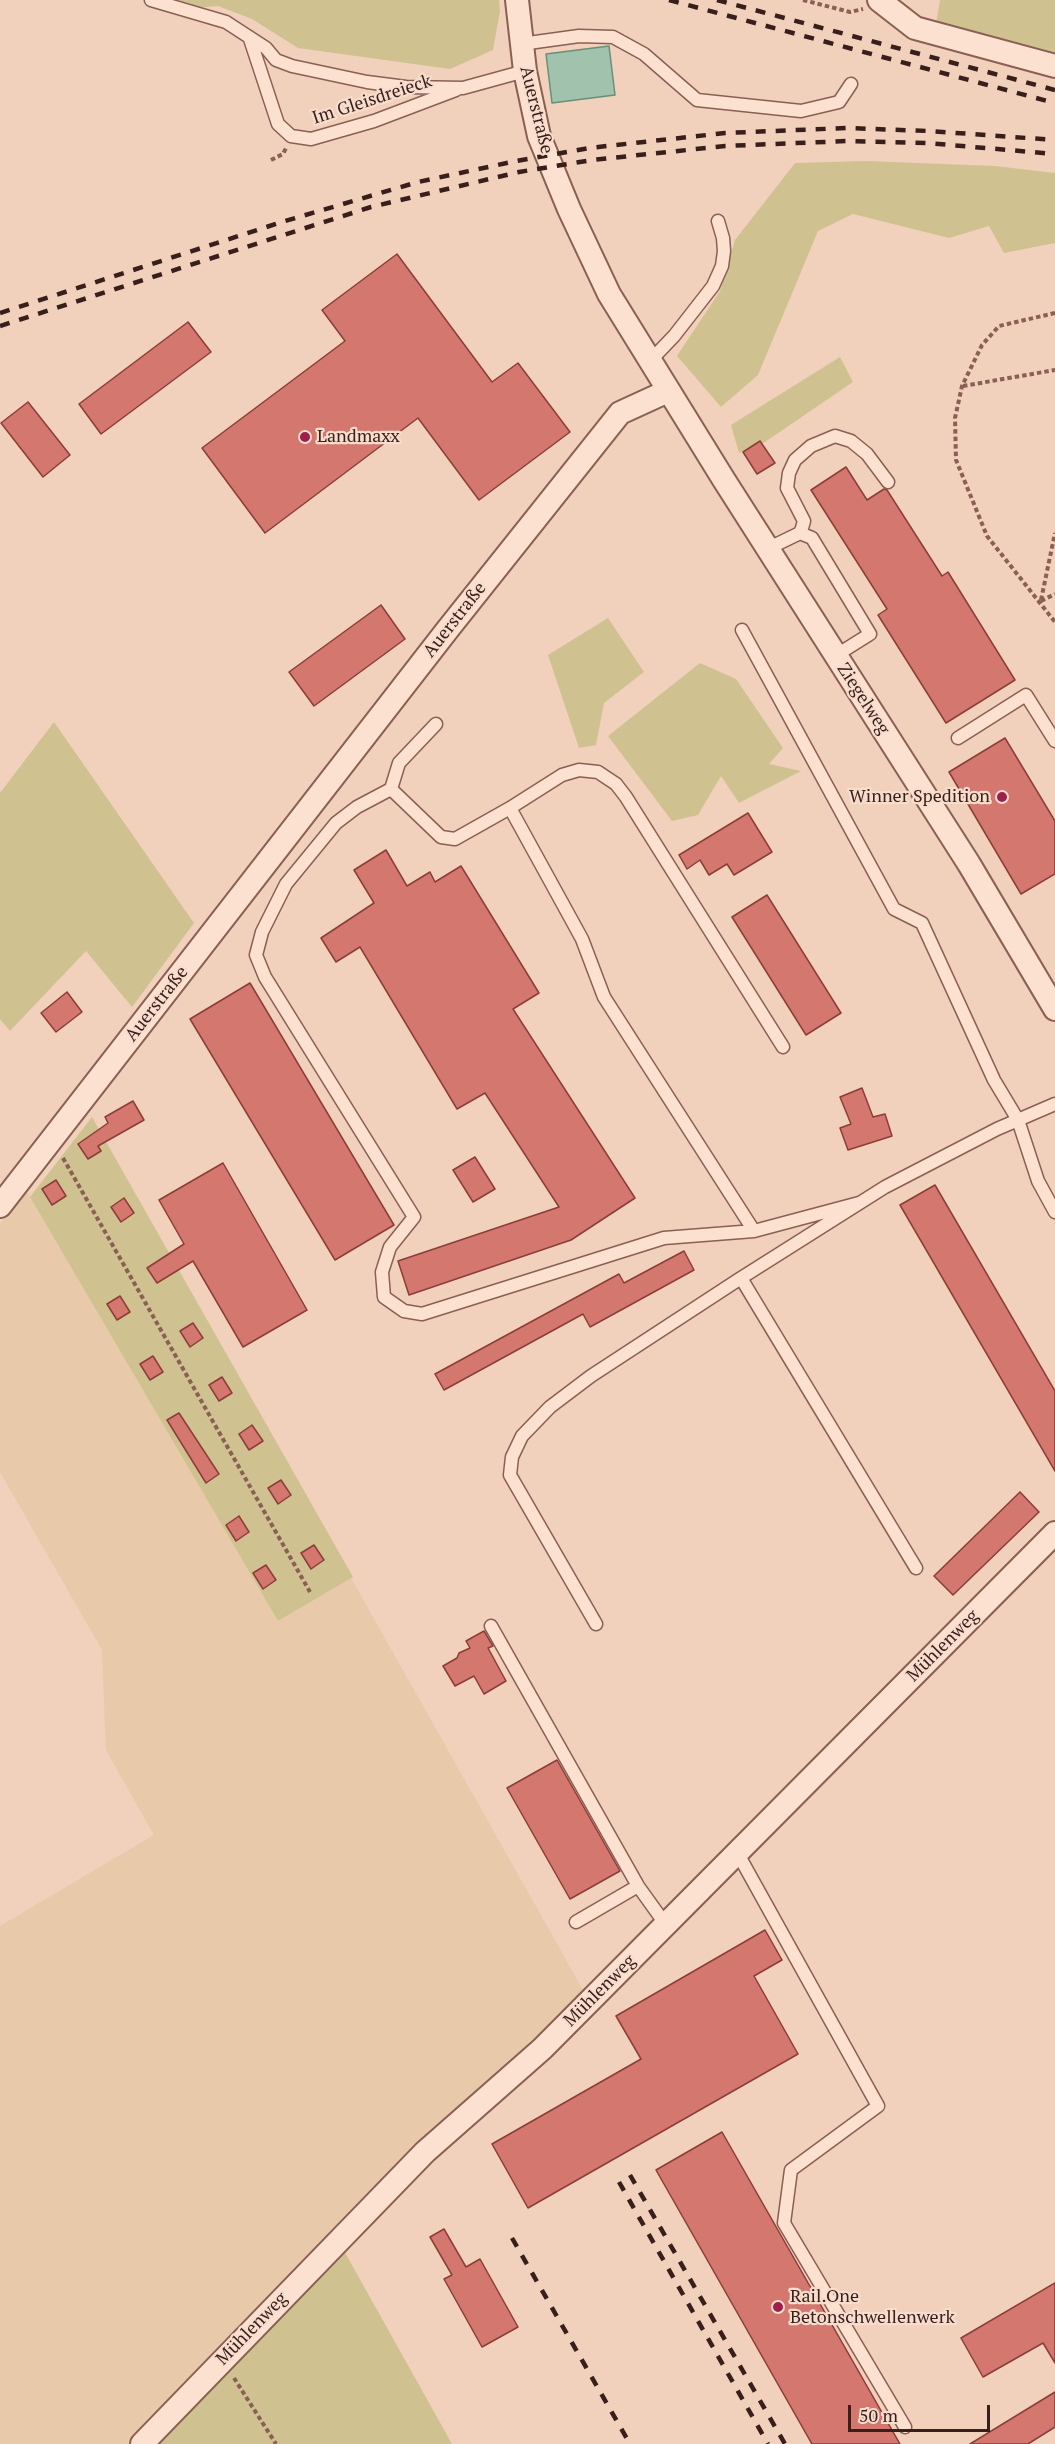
<!DOCTYPE html>
<meta charset="utf-8">
<style>
body{margin:0}
#map{position:relative;width:1055px;height:2444px;overflow:hidden;background:#f1d0bc;font-family:"PT Serif",serif}
canvas{display:block}
.scale{position:absolute;left:848px;top:2405px;width:142px;height:27px;box-sizing:border-box;border:3px solid #381f1b;border-top:0;padding-left:8px;font-size:18px;line-height:21px;white-space:nowrap;color:#381f1b;-webkit-text-stroke:4px #f8ddcd;paint-order:stroke}
</style>
<div id="map">
<canvas width="1055" height="2444"></canvas>
<div class="scale">50 m</div>
</div>
<script>
const g = document.querySelector('canvas').getContext('2d');
g.lineJoin = 'round';
function fill(path, color) { g.fillStyle = color; g.fill(path, 'evenodd'); }
const toPath = rows => new Path2D(rows.map(r => 'M' + r).join(''));
function trace(path, color, width, dash) { g.strokeStyle = color; g.lineWidth = width; g.lineCap = dash ? 'butt' : 'round'; g.setLineDash(dash || []); g.stroke(path); }
function write(font, color, halo, rows, align = 'center') {
  g.font = font + ' "PT Serif",serif'; g.lineWidth = 4.5; g.setLineDash([]); g.textBaseline = 'middle'; g.strokeStyle = halo; g.fillStyle = color; for (const [text, x, y, turn = 0] of rows) {
    g.save(); g.translate(x, y); g.rotate((+turn || 0) * Math.PI / 180); g.textAlign = isNaN(turn) ? turn : align; if (halo) g.strokeText(text, 0, 0); g.fillText(text, 0, 0); g.restore();
  }
}
fill(toPath([
 [26,1190,278,1621,351,1578,583,1990,131,2444,0,2444,0,1926,154,1835,106,1750,102,1650,0,1472,0,1224]
]), '#e8c9a9');
fill(toPath([
 [151,0,499,0,500,11,493,50,450,69,298,48,252,19,218,6,183,9],
 [940,0,1055,0,1055,62,935,31],
 [866,161,995,166,1055,173,1055,243,1004,253,989,226,949,238,853,214,818,231,758,375,721,407,677,356,720,291,735,240,795,163],
 [840,357,853,382,762,444,760,441,739,453,731,425],
 [608,618,644,672,604,703,596,745,579,748,548,655],
 [700,663,736,679,783,748,769,764,801,771,739,803,721,776,698,815,672,821,608,736],
 [54,722,194,923,132,1007,86,951,10,1031,0,1019,0,793],
 [92,1117,353,1577,278,1621,30,1197],
 [343,2249,452,2444,153,2444,177,2418,230,2371]
]), '#d0c290');
const water = toPath([
 [609,46,615,95,552,103,546,54,609,46]
]);
fill(water, '#a1c2ad');
trace(water, '#679079', 1.5);
const building = toPath([
 [397,254,492,382,518,363,570,432,479,500,418,418,265,533,202,448,345,341,322,310,397,254],
 [188,322,211,352,101,434,79,404,188,322],
 [28,402,70,455,43,477,1,423,28,402],
 [760,441,775,463,757,474,743,452,760,441],
 [846,467,867,500,884,489,887,490,942,576,948,572,1015,680,946,723,878,615,887,609,811,490,846,467],
 [381,605,405,639,314,706,289,672,381,605],
 [1005,738,1055,821,1055,874,1021,894,949,772,1005,738],
 [748,813,772,852,734,875,727,864,709,875,700,860,687,869,679,855,748,813],
 [386,850,407,886,430,872,435,882,461,866,539,993,513,1009,635,1198,571,1240,409,1295,398,1261,559,1207,485,1093,457,1109,360,947,336,962,321,938,374,903,354,870,386,850],
 [767,895,841,1013,806,1035,732,917,767,895],
 [250,983,394,1225,335,1260,190,1019,250,983],
 [67,992,82,1012,56,1032,41,1013,67,992],
 [862,1088,873,1117,885,1114,892,1136,848,1150,840,1128,851,1124,840,1097,862,1088],
 [133,1101,144,1120,98,1146,101,1151,88,1159,78,1144,108,1123,105,1117,133,1101],
 [475,1157,495,1189,473,1202,453,1170,475,1157],
 [223,1163,307,1310,243,1347,193,1261,157,1283,147,1268,184,1244,159,1200,223,1163],
 [56,1180,66,1196,52,1205,42,1189,56,1180],
 [935,1185,1055,1391,1055,1471,900,1205,935,1185],
 [124,1198,134,1213,121,1222,111,1207,124,1198],
 [684,1251,694,1270,590,1327,583,1314,444,1390,435,1374,619,1274,624,1283,684,1251],
 [120,1296,130,1312,117,1320,107,1304,120,1296],
 [193,1323,203,1338,190,1347,180,1331,193,1323],
 [153,1356,163,1372,150,1380,140,1364,153,1356],
 [222,1377,232,1393,219,1401,209,1385,222,1377],
 [179,1413,219,1474,206,1483,167,1420,179,1413],
 [252,1425,263,1441,249,1450,239,1434,252,1425],
 [281,1480,291,1495,278,1504,268,1488,281,1480],
 [1020,1492,1039,1512,953,1595,934,1576,1020,1492],
 [239,1516,249,1532,236,1541,226,1525,239,1516],
 [314,1545,324,1560,311,1569,301,1553,314,1545],
 [266,1565,276,1580,263,1589,253,1573,266,1565],
 [484,1631,493,1646,488,1648,506,1681,484,1694,474,1676,455,1686,443,1666,457,1658,459,1653,470,1648,466,1641,484,1631],
 [557,1760,620,1871,570,1899,507,1788,557,1760],
 [765,1930,782,1960,754,1976,798,2054,528,2208,492,2144,641,2059,616,2016,765,1930],
 [722,2132,900,2444,812,2444,656,2170,722,2132],
 [444,2229,466,2267,480,2259,518,2327,482,2347,444,2279,452,2275,430,2237,444,2229],
 [1055,2283,1055,2363,1043,2343,983,2377,961,2338,1055,2283],
 [1055,2392,1055,2427,1028,2444,970,2444,1055,2392]
]);
fill(building, '#d3776f');
trace(building, '#8c3d38', 1.5);
const service = toPath([
 [151,0,226,22,266,48,276,60,292,66,367,82,406,87,463,88,525,71],
 [250,39,278,124,291,136,311,139,374,121,456,90],
 [521,44,579,36,613,37,644,54,697,100,801,111,839,102,851,84],
 [650,361,674,336,713,286,722,266,724,251,723,238,718,221],
 [800,533,812,538,870,634,835,656],
 [769,548,800,533,802,528,804,521,787,488,789,473,795,460,811,446,835,436,851,441,867,454,888,482],
 [742,630,894,909,922,923,994,1080,1018,1120,1038,1181,1055,1212],
 [958,738,1026,695,1055,741],
 [391,789,399,763,436,724],
 [510,808,455,839,441,837,391,789,357,807,336,823,286,884,262,932,256,955,265,977,414,1217,390,1247,382,1272,384,1297,404,1311,422,1314,664,1238,754,1231,859,1203],
 [754,1231,604,997,582,939,510,808,562,775,579,770,598,772,616,784,626,797,783,1047],
 [916,1568,741,1278,885,1187,997,1129,1055,1104],
 [596,1624,510,1475,512,1457,522,1436,550,1407,591,1376,741,1278],
 [491,1626,638,1886,666,1925],
 [738,1854,878,2106,791,2170,784,2223,905,2427],
 [576,1922,638,1886]
]);
const minor = toPath([
 [517,0,525,71,539,136,569,209,609,294,724,480,969,864,1055,1009],
 [879,0,915,28,1055,66],
 [0,1206,448,629,620,413,668,391],
 [142,2444,425,2152,542,2049,1055,1533]
]);
trace(service, '#8a5f54', 15);
trace(minor, '#8a5f54', 26);
trace(toPath([
 [803,0,850,12,863,9],
 [271,160,283,154,286,148],
 [1055,313,999,326,982,345,962,386,955,418,956,460,987,536,1055,622],
 [963,386,1055,370],
 [1041,600,1055,533],
 [1041,601,1055,594],
 [63,1158,310,1592],
 [234,2378,276,2444]
]), '#8a5f54', 4, [4.5, 3]);
trace(service, '#fce0d0', 12);
trace(minor, '#fce0d0', 22);
trace(toPath([
 [669,0,1055,103],
 [717,0,1055,90],
 [0,313,285,221,418,182,516,161,589,148,725,133,847,128,929,131,1055,140],
 [0,326,371,207,519,172,592,160,725,146,847,141,927,143,1055,154],
 [630,2175,785,2444],
 [619,2182,768,2444],
 [512,2238,630,2444]
]), '#381f1b', 4.5, [10, 10]);
for (const [x, y, r, color] of [
 [305,437,6,"#9e1f4b"],
 [1002,797,6,"#9e1f4b"],
 [778,2307,6,"#9e1f4b"]
]) { const dot = new Path2D(); dot.arc(x, y, r, 0, 2 * Math.PI); g.fillStyle = color; g.fill(dot); trace(dot, '#f8ddcd', 2); }
write('18px', '#381f1b', '#f8ddcd', [
 ["Im Gleisdreieck",372,100,-18],
 ["Auerstraße",536,110,76],
 ["Auerstraße",455,620,-52],
 ["Ziegelweg",863,699,57],
 ["Auerstraße",157,1004,-52],
 ["Mühlenweg",943,1646,-45],
 ["Mühlenweg",600,1991,-45],
 ["Mühlenweg",252,2329,-46]
]);
write('18px', '#381f1b', '#f8ddcd', [
 ["Landmaxx",317,437],
 ["Winner Spedition",990,797,"right"],
 ["Rail.One",790,2297],
 ["Betonschwellenwerk",790,2318]
], 'left');
</script>
